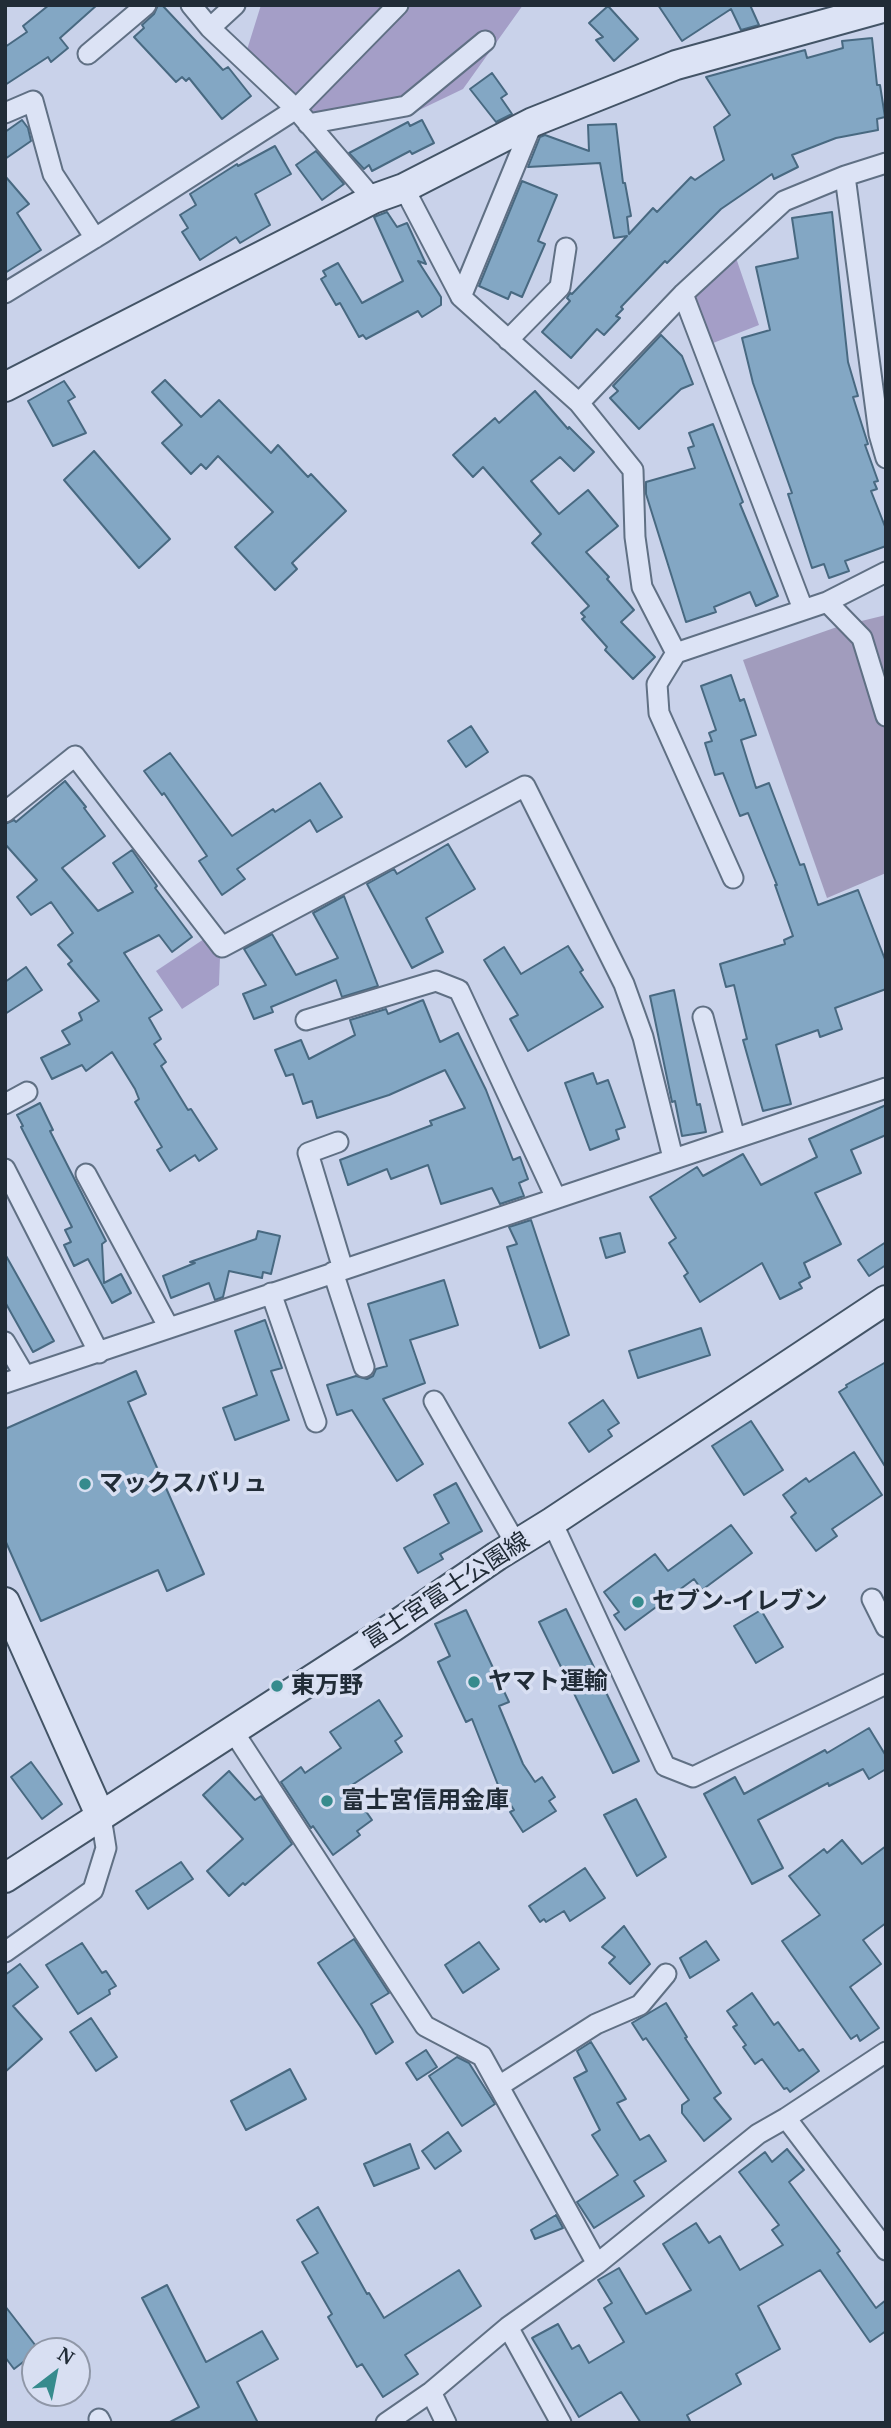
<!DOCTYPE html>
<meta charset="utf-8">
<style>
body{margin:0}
#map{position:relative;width:891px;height:2428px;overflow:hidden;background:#c9d2ea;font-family:"Noto Serif",serif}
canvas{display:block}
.frame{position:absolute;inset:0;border:7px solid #212c37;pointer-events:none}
.north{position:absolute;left:21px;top:2337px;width:70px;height:70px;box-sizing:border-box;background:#d8dff2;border:2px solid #8f97a7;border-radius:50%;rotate:32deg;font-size:19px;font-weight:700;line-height:28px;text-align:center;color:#212c37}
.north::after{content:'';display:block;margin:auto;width:24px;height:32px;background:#368b8d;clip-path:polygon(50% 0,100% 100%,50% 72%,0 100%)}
</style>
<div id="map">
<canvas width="891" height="2428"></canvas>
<div class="frame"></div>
<div class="north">N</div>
</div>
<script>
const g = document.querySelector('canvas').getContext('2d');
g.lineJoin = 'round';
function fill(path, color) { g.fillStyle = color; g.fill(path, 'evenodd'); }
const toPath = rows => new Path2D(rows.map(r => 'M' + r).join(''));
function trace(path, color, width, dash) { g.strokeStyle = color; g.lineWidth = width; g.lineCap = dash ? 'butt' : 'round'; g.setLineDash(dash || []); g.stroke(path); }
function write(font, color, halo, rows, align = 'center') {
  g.font = font + ' "Noto Serif","Noto Sans JP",serif'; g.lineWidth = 7; g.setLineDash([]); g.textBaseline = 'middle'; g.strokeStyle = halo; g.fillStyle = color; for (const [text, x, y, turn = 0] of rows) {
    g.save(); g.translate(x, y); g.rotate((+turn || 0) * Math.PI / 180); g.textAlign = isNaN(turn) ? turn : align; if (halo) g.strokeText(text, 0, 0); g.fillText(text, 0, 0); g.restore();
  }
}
fill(toPath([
 [261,5,523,5,463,89,413,113,347,119,315,125,246,53],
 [733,249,759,325,703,347,683,294],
 [207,937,220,957,219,985,182,1009,156,971]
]), '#a49ec7');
fill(toPath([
 [886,615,886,873,827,898,743,660,837,627]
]), '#a19cbd');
const building = toPath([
 [49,5,97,5,60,38,68,48,51,62,48,57,5,85,5,47,27,32,23,26,49,5],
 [158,5,162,5,223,70,228,67,251,96,222,119,189,78,186,81,182,77,176,82,134,37,144,28,142,25,154,14,158,5],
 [658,5,750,5,759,25,741,30,731,9,682,41,658,5],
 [608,6,638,39,614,61,596,40,603,37,589,23,608,6],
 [872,38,877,85,880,85,885,117,877,119,878,130,836,138,792,155,798,167,774,179,772,174,721,209,667,263,665,261,621,307,623,309,616,316,620,318,604,335,597,329,571,358,542,332,570,301,567,298,570,293,572,294,627,236,614,238,600,163,528,167,540,137,545,135,589,151,588,125,616,124,623,183,625,183,631,216,627,217,629,234,653,208,657,212,691,177,695,180,724,160,714,127,730,115,706,77,805,50,807,58,843,48,842,41,872,38],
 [492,73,507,94,501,98,512,114,496,122,470,89,492,73],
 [22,120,28,128,31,141,5,159,5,132,22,120],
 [422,120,434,143,412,154,410,151,372,171,369,165,364,169,349,153,408,122,410,126,422,120],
 [275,146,291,174,255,194,270,225,240,243,236,237,200,260,182,232,188,228,180,215,196,205,190,194,237,164,238,166,275,146],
 [316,151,344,184,322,200,296,165,316,151],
 [5,176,29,204,17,213,41,250,5,273,5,176],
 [522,181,557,195,538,241,545,244,522,297,511,292,508,299,479,286,522,181],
 [387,212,397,227,407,223,426,264,418,261,441,297,441,305,422,317,418,311,366,339,363,335,359,337,340,303,336,305,321,279,326,276,323,271,338,263,362,303,403,281,374,217,387,212],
 [832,212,848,362,858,396,853,397,868,444,865,445,878,481,874,482,877,489,871,491,886,529,886,546,845,561,849,571,829,578,824,564,812,568,788,494,792,493,753,383,742,338,770,330,756,267,798,258,792,218,832,212],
 [661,335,682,356,693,384,681,389,639,429,610,398,618,391,613,386,661,335],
 [165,380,201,417,219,400,271,453,278,445,308,477,311,474,346,511,292,563,297,569,275,590,235,547,273,512,218,456,206,469,201,464,191,474,162,443,182,425,152,392,165,380],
 [64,381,75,397,68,401,86,433,53,446,28,401,64,381],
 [535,391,568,429,569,427,594,452,574,471,560,457,531,481,559,514,588,490,618,526,586,552,609,577,607,579,634,610,621,622,655,657,633,679,605,650,607,647,582,619,585,617,581,613,589,606,532,543,541,534,483,467,473,477,453,455,495,418,499,423,535,391],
 [713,424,743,502,740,504,778,596,756,606,750,592,714,607,716,612,686,622,646,494,646,482,695,468,688,448,694,446,689,433,713,424],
 [94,451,170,539,139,568,64,480,94,451],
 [731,675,740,701,744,699,756,735,741,740,756,788,769,783,800,865,804,864,818,905,858,890,886,962,886,989,835,1008,842,1029,820,1037,818,1030,776,1045,791,1104,763,1111,743,1040,747,1039,734,985,726,987,720,964,785,944,784,940,793,936,775,885,777,885,748,813,740,816,723,773,715,775,705,743,712,741,709,733,716,730,701,686,731,675],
 [471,726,488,752,466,767,448,741,471,726],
 [170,753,232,836,273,809,275,812,320,783,342,817,317,832,310,820,237,869,245,879,222,895,199,861,207,856,164,793,162,795,144,771,170,753],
 [65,781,86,807,84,808,105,836,62,868,98,911,133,892,113,863,132,850,157,886,155,888,192,937,172,952,159,935,124,953,162,1010,149,1018,161,1039,154,1044,166,1062,161,1066,188,1110,191,1109,217,1149,199,1161,195,1155,170,1171,157,1150,162,1147,135,1102,139,1099,135,1089,112,1052,86,1071,82,1065,52,1079,41,1058,70,1044,62,1031,82,1020,79,1013,99,1001,68,964,72,961,58,945,73,933,51,902,31,915,17,897,37,880,5,844,5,824,14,820,16,822,65,781],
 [448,844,475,889,426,918,443,952,412,968,367,884,394,869,397,874,448,844],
 [344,896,378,986,342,997,336,980,271,1007,273,1012,254,1019,243,994,266,985,244,949,272,934,296,975,338,958,313,913,344,896],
 [568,946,583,970,580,972,603,1007,528,1051,510,1019,518,1015,484,960,504,947,521,974,568,946],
 [26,967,42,990,5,1014,5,982,26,967],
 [674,990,697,1105,700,1104,706,1132,682,1136,675,1101,672,1102,650,996,674,990],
 [423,1000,440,1042,458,1033,486,1090,513,1160,520,1157,528,1179,519,1183,524,1196,500,1204,492,1188,441,1204,428,1165,391,1179,387,1169,348,1185,340,1160,432,1125,430,1121,465,1108,445,1070,389,1095,317,1118,312,1101,303,1104,293,1074,286,1076,275,1050,301,1040,309,1059,355,1035,350,1020,386,1009,388,1014,423,1000],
 [593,1073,597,1084,608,1080,625,1127,616,1130,619,1139,590,1150,565,1083,593,1073],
 [40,1103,53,1130,50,1131,106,1241,102,1244,104,1283,121,1274,131,1293,112,1303,88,1259,74,1266,64,1245,71,1242,65,1230,72,1227,21,1127,23,1126,17,1115,40,1103],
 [886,1105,886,1135,851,1150,861,1173,815,1193,841,1244,804,1263,810,1277,799,1283,802,1288,780,1299,762,1263,700,1302,684,1276,688,1273,669,1243,676,1238,650,1197,697,1167,703,1176,743,1154,761,1185,817,1157,809,1139,886,1105],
 [531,1220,569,1335,540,1348,507,1247,517,1244,509,1227,531,1220],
 [258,1231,280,1236,271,1274,263,1272,262,1278,229,1271,223,1297,215,1300,209,1283,171,1298,163,1276,195,1263,190,1262,256,1239,258,1231],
 [620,1233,625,1252,606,1258,600,1238,620,1233],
 [886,1242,886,1265,869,1276,858,1260,886,1242],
 [5,1254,54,1341,33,1352,5,1302,5,1254],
 [444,1280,458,1325,410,1340,425,1383,383,1399,423,1464,397,1481,352,1410,337,1415,327,1385,356,1376,367,1379,373,1376,376,1369,387,1366,368,1304,444,1280],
 [265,1320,282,1368,271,1371,289,1420,235,1440,223,1408,257,1395,235,1331,265,1320],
 [701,1328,710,1355,638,1378,629,1351,701,1328],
 [886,1362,886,1468,839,1392,847,1387,846,1385,886,1362],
 [136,1371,146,1394,128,1402,204,1574,167,1591,158,1570,41,1621,5,1540,5,1429,136,1371],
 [603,1400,619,1423,608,1430,612,1436,589,1452,569,1423,603,1400],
 [751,1421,783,1470,744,1495,712,1446,751,1421],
 [854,1452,882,1495,832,1529,837,1536,816,1551,791,1517,796,1513,783,1495,806,1478,809,1482,854,1452],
 [456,1483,482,1531,440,1554,443,1559,418,1573,404,1548,449,1523,434,1495,456,1483],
 [731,1525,752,1553,702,1590,694,1579,625,1630,614,1615,619,1612,604,1592,655,1554,668,1571,731,1525],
 [566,1609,639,1761,613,1773,539,1622,566,1609],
 [466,1610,509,1702,499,1706,523,1764,535,1782,542,1777,555,1797,549,1801,556,1811,523,1832,510,1812,514,1810,498,1785,472,1719,466,1722,438,1662,450,1656,435,1624,466,1610],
 [761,1610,783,1647,756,1663,734,1626,761,1610],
 [379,1700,402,1736,395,1741,402,1752,349,1787,372,1820,357,1831,360,1835,333,1855,313,1826,311,1828,281,1782,301,1767,305,1773,341,1748,330,1732,379,1700],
 [869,1728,886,1756,886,1769,869,1779,863,1769,829,1786,828,1783,758,1820,783,1868,752,1884,704,1794,735,1777,744,1794,825,1750,827,1753,869,1728],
 [31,1762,62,1804,42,1819,11,1777,31,1762],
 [229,1771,255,1800,261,1796,292,1844,245,1885,243,1883,229,1896,207,1871,243,1839,203,1795,229,1771],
 [636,1799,666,1857,637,1876,604,1815,636,1799],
 [842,1840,862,1864,886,1846,886,1923,863,1940,881,1964,850,1987,879,2028,860,2041,857,2035,851,2039,782,1941,820,1915,789,1876,824,1849,827,1853,842,1840],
 [181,1862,193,1879,148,1909,136,1891,181,1862],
 [585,1868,605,1898,570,1921,564,1911,546,1922,544,1919,540,1922,529,1906,585,1868],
 [624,1926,650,1964,630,1984,609,1963,615,1957,602,1947,624,1926],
 [354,1939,389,1993,371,2004,393,2042,376,2054,362,2029,318,1963,354,1939],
 [706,1941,719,1960,690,1978,680,1958,706,1941],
 [479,1942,499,1969,463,1993,445,1965,479,1942],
 [82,1943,102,1973,106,1971,116,1986,109,1990,110,1994,78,2014,46,1965,82,1943],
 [20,1964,38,1987,13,2006,42,2039,5,2072,5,1975,20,1964],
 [752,1993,774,2025,778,2022,799,2051,803,2049,819,2071,790,2092,787,2088,784,2089,762,2059,755,2064,743,2047,746,2045,733,2027,737,2025,727,2011,752,1993],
 [666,2003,687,2037,685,2038,721,2093,714,2098,731,2119,704,2141,682,2113,682,2105,689,2100,646,2038,643,2040,632,2023,666,2003],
 [91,2018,117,2057,96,2071,70,2032,91,2018],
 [591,2042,626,2099,617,2103,640,2140,649,2135,666,2161,634,2181,644,2196,594,2228,577,2202,618,2175,592,2135,600,2130,574,2078,587,2071,577,2051,591,2042],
 [426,2050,437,2067,417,2080,406,2063,426,2050],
 [457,2057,469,2063,495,2104,462,2126,429,2076,457,2057],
 [290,2069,306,2099,246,2130,231,2101,290,2069],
 [448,2132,461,2151,435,2169,422,2151,448,2132],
 [410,2144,419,2168,374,2186,364,2164,410,2144],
 [787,2149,804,2170,789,2182,840,2251,837,2253,876,2308,886,2300,886,2331,870,2342,820,2270,758,2306,780,2349,736,2374,741,2384,687,2415,691,2423,641,2423,621,2392,579,2417,532,2338,558,2324,572,2349,579,2345,589,2363,624,2342,604,2308,612,2303,598,2280,619,2268,646,2314,691,2290,663,2244,696,2223,709,2243,720,2236,740,2270,783,2245,772,2230,779,2225,739,2172,765,2152,772,2162,787,2149],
 [318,2207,367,2294,369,2293,384,2318,459,2270,481,2306,405,2355,418,2374,383,2397,362,2364,357,2367,328,2317,332,2314,302,2262,318,2253,297,2220,318,2207],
 [556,2215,563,2228,535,2239,531,2230,556,2215],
 [167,2285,206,2362,262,2331,278,2359,237,2382,258,2423,168,2423,199,2407,142,2298,167,2285],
 [5,2306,39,2350,35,2351,35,2353,14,2369,5,2357,5,2306]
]);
fill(building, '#83a7c4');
trace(building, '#486981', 2);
const street = toPath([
 [191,5,210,28,296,109,373,199],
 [210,28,235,5],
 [88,54,146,5],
 [5,113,33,101,53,174,95,238],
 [533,122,461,297,579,403,633,470,635,537,642,587,676,653,657,684,659,713,733,878],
 [308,124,406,106,485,41],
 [845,176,879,434,886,458],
 [404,188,461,297],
 [5,293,103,233,296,109,398,5],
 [683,294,803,609],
 [508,340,560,287,566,248],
 [579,403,683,294,784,201,845,176,886,163],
 [827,602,862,638,886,716],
 [676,653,827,602,886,572],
 [5,812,75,756,222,947,525,786,624,984,643,1037,673,1158],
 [703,1017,735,1138],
 [306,1020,436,981,459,990,556,1198],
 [5,1104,27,1092],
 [338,1142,308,1153,343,1269],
 [5,1169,99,1353],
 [86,1174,169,1328],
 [333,1272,364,1367],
 [271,1293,316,1422],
 [5,1342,25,1376],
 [5,1383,886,1088],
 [434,1401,516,1544],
 [552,1522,665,1766,693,1777,886,1684],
 [872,1599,886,1627],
 [233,1731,425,2026,482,2056,597,2264],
 [5,1952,93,1890,106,1848,101,1817],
 [499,2086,596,2024,640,2005,666,1974],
 [786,2118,886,2250],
 [508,2327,561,2423],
 [431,2392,446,2423],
 [99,2419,101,2423],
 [386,2423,431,2392,508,2327,597,2264,758,2134,786,2118,886,2052]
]);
const secondary = toPath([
 [5,387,373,199,404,188,533,122,676,65,886,7],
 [5,1602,101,1817],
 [5,1878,393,1627,497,1556,552,1522,886,1300]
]);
trace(street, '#607084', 23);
trace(secondary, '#435466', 32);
trace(street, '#dce3f5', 19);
trace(secondary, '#dce3f5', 28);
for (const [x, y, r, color] of [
 [85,1484,7,"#368b8d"],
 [638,1602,7,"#368b8d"],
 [474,1682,7,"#368b8d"],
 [277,1686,7,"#368b8d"],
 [327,1801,7,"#368b8d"]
]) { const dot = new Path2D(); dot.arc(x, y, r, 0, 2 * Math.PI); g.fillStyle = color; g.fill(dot); trace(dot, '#d8dff2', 2.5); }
write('bold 24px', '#212c37', '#d8dff2', [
 ["マックスバリュ",99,1484],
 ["セブン-イレブン",652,1602],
 ["ヤマト運輸",488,1682],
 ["東万野",291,1686],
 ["富士宮信用金庫",341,1801]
], 'left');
write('24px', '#212c37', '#d8dff2', [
 ["富士宮富士公園線",447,1591,-33]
]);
</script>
